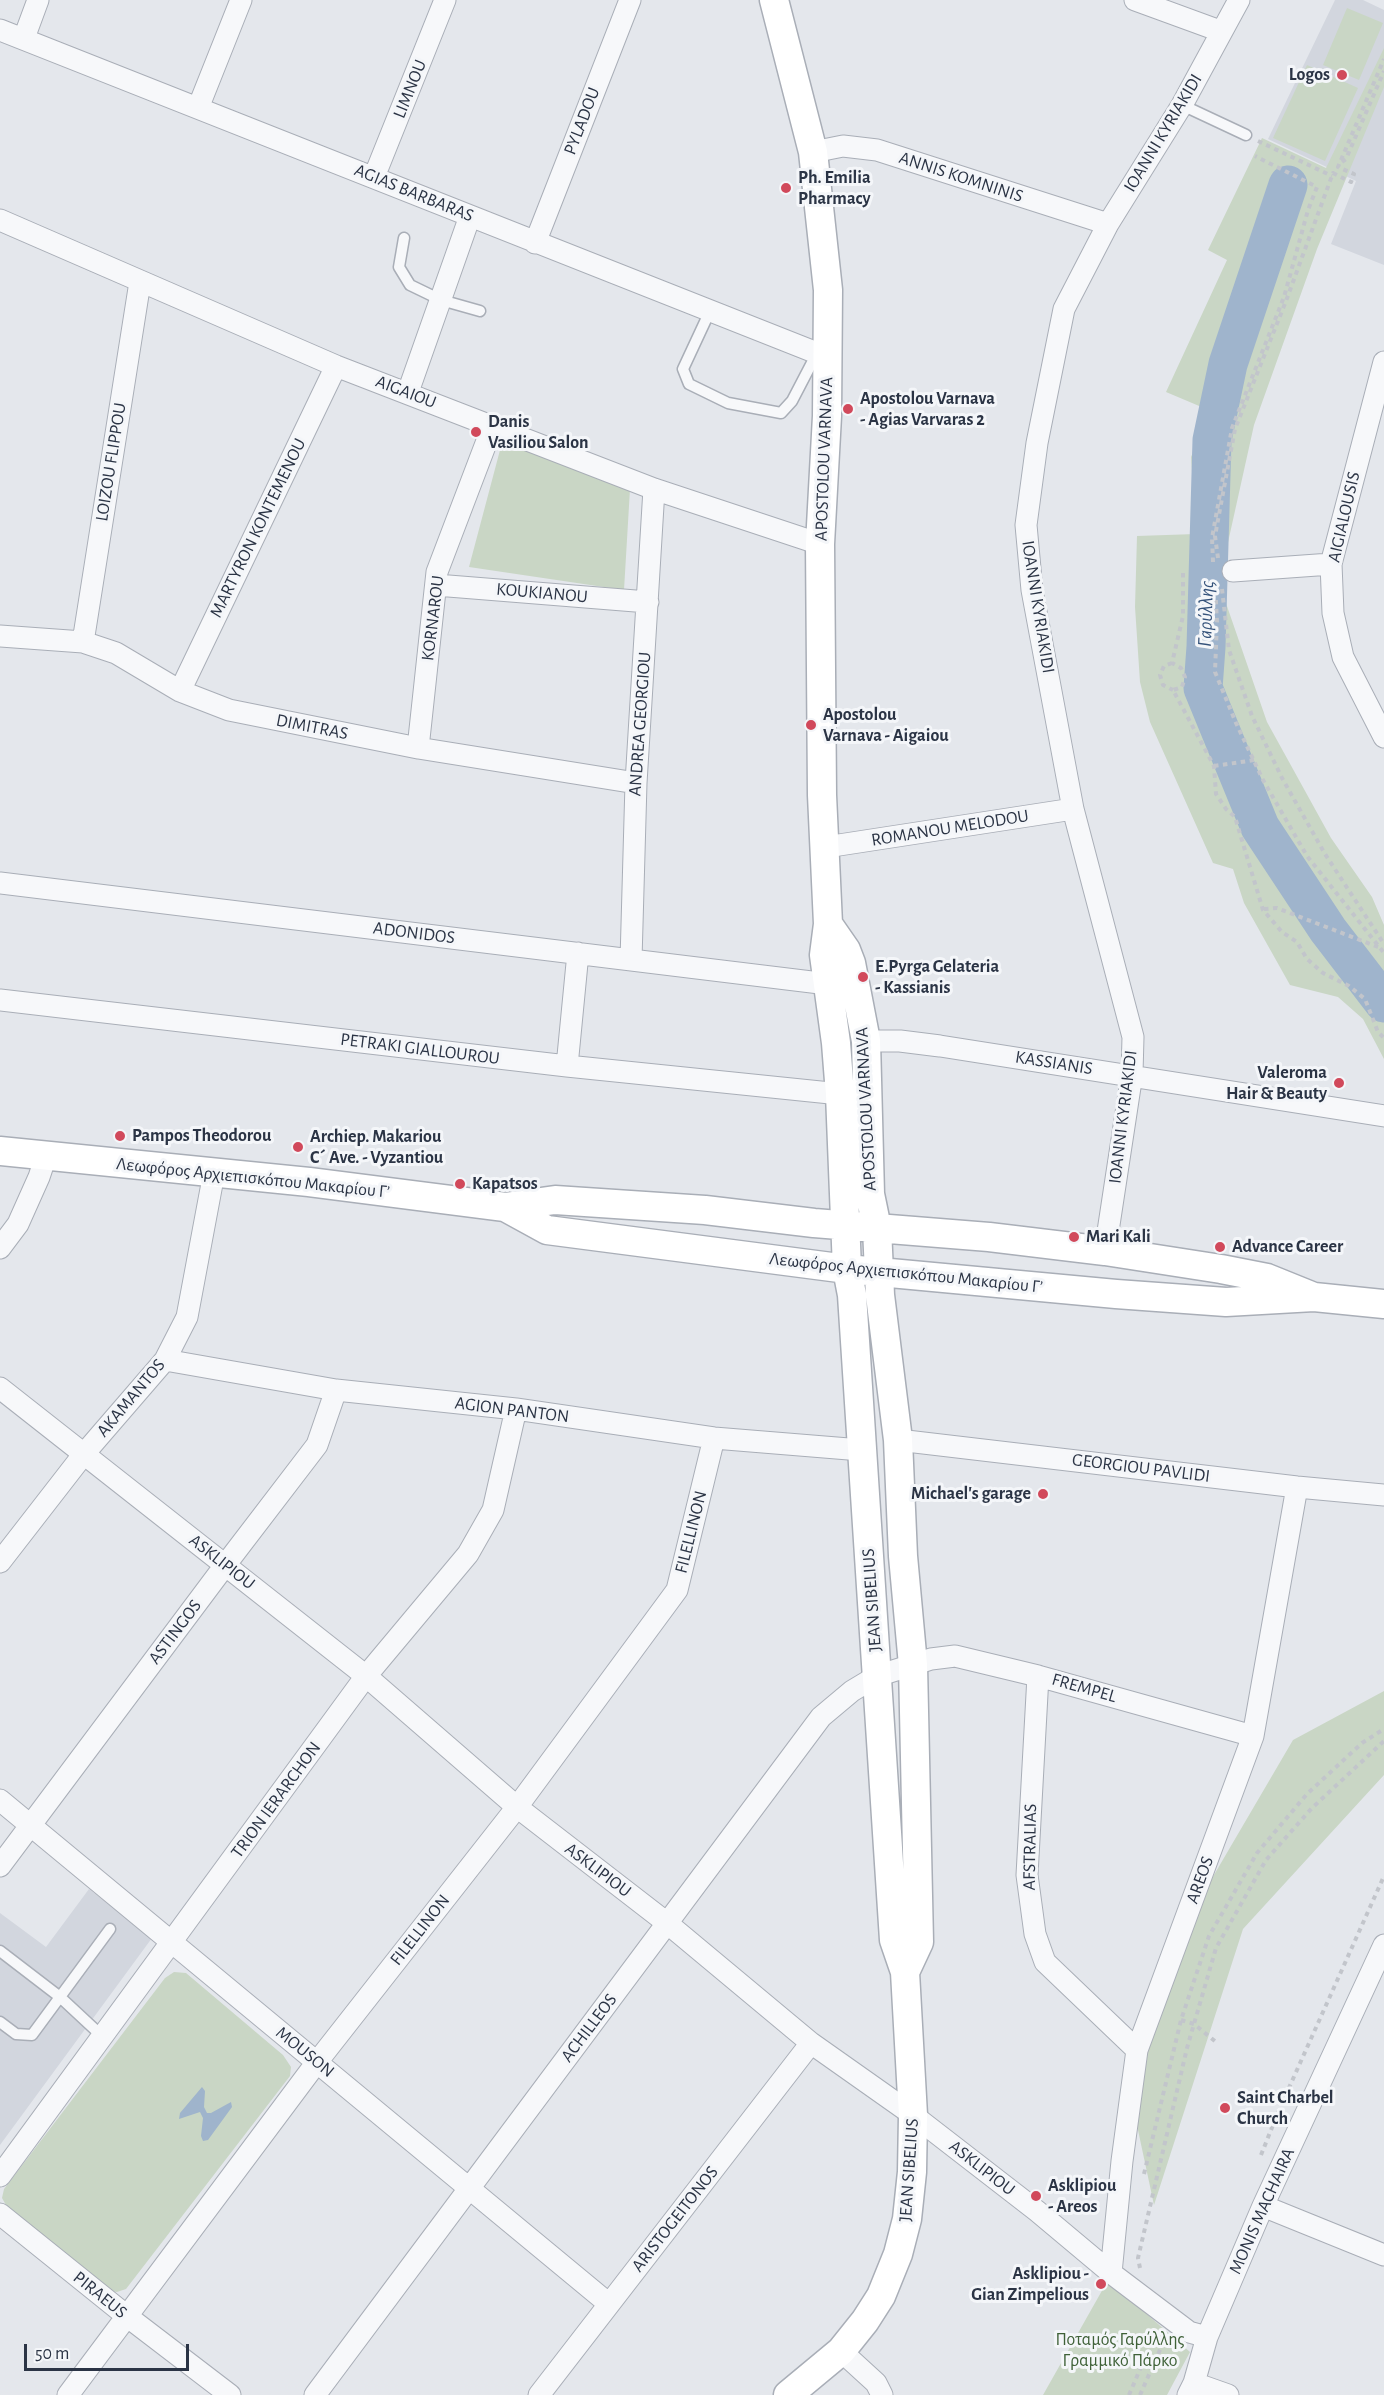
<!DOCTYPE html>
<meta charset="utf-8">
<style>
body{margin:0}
#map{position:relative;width:1384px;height:2395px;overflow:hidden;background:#e4e7ec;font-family:"Alegreya Sans",sans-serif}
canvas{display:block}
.scale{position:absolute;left:24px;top:2344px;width:165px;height:27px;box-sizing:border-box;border:3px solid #2b3445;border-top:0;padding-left:8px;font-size:18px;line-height:21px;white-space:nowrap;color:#2b3445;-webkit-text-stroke:4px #f4f6f9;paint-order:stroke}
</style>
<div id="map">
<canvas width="1384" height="2395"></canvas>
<div class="scale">50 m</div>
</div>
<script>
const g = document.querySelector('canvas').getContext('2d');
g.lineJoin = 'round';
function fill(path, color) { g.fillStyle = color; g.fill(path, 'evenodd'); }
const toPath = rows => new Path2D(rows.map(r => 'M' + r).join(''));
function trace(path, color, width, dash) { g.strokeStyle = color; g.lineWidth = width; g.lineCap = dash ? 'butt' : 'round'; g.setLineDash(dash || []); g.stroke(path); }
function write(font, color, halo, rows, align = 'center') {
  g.font = font + ' "Alegreya Sans",sans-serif'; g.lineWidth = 6; g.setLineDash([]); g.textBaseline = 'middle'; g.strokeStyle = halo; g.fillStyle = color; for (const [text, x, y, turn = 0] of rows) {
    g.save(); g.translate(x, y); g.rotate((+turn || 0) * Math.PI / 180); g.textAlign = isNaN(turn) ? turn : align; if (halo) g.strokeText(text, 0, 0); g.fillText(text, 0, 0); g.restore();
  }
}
fill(toPath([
 [1335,0,1363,0,1384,10,1384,265,1331,244,1356,181,1268,139],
 [89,1889,152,1938,0,2145,0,1913,46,1947]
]), '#d2d6de');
fill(toPath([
 [1347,8,1383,23,1359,80,1323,65],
 [1384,48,1384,87,1317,249,1254,425,1219,583,1267,722,1331,838,1372,897,1384,925,1384,1059,1363,1019,1338,997,1290,985,1244,903,1233,869,1213,863,1150,722,1140,682,1135,607,1137,536,1196,534,1191,457,1211,411,1166,392,1227,260,1208,250,1262,138,1326,168],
 [1307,65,1358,88,1325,161,1273,138],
 [504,435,630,489,624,590,469,567],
 [1384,1691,1384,1775,1243,1929,1154,2205,1129,2088,1204,1892,1293,1740],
 [174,1972,186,1973,283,2055,291,2067,290,2076,126,2289,117,2292,109,2291,7,2207,2,2198,4,2189,165,1978],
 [1108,2280,1190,2352,1167,2395,1043,2395]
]), '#c9d6c5');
fill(toPath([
 [202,2087,205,2091,204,2107,207,2113,211,2113,231,2102,232,2107,208,2140,203,2141,201,2136,203,2118,200,2112,179,2119,180,2113]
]), '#9fb4cc');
trace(toPath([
 [1288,185,1228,364,1212,440,1206,647,1203,688,1260,827,1328,930,1384,1003]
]), '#9fb4cc', 39);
const service = toPath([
 [1182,105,1246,135],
 [404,238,399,267,410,285,441,300,480,311],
 [710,311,683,369,689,384,728,403,781,413,792,401,817,353],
 [0,1951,60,1997,103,2037],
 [0,2022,16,2034,32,2035,110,1929]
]);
const minor = toPath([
 [1135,0,1220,31],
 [0,30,827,357],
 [24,38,38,0],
 [198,108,241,0],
 [813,152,843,146,877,150,1108,224],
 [374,177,445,0],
 [0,220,336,366,654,489,820,544],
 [535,243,630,0],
 [1384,362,1331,564,1333,613,1343,657,1384,737],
 [408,392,470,216],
 [1233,571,1331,564],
 [436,585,648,602],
 [0,636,83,642,116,653,180,691,229,710,418,748,636,783],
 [83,642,140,282],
 [180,691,336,366],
 [418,748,437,572,493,425],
 [826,847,1073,809],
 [0,883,828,984],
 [631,960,636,783,654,489],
 [0,1000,567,1066,840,1094],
 [866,1041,900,1041,940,1046,1384,1116],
 [567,1066,578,953],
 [0,1248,18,1224,39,1177,46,1156],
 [1105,1251,1132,1074,1133,1037,1073,809,1032,590,1026,525,1037,443,1064,309,1108,224,1182,105,1239,0],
 [165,1360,336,1390,516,1409,714,1438,861,1450],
 [0,1388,366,1676,517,1807,667,1923,811,2043,913,2115,1037,2211,1111,2273,1189,2332,1207,2337],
 [898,1440,1297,1487,1384,1495],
 [0,1562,83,1455,165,1360,187,1317,214,1173],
 [1038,1676,1027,1875,1035,1934,1045,1962,1137,2050],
 [0,1800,609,2304],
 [0,1866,226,1564,317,1445,336,1390],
 [0,2176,366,1676,468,1554,493,1510,516,1409],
 [1263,2206,1384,2255],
 [0,2214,128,2317,230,2395],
 [1111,2273,1122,2161,1137,2050,1253,1736,1297,1487],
 [841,2351,876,2383,882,2395],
 [1194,2383,1228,2395],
 [68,2395,317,2062,517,1807,677,1590,714,1438],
 [315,2395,821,1717,852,1691,877,1676,931,1659,955,1656,1038,1676,1253,1736],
 [539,2395,811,2043],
 [1188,2395,1194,2383,1207,2337,1263,2206,1384,1945]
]);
const secondary = toPath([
 [774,0,813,152,828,290,827,416,820,544,822,795,828,924,824,955,836,1043,840,1094,847,1269,852,1295,894,1940,905,1972,913,2115,912,2172,907,2219,898,2254,881,2296,865,2321,841,2351,788,2395],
 [828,924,846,950,851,963,866,1041,870,1194,877,1228,880,1295,898,1440,903,1556,913,1665,919,1942,905,1972],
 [0,1151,309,1182,505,1207,555,1200,705,1210,814,1223,989,1237,1105,1251,1221,1269,1267,1278,1314,1297],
 [505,1207,547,1230,847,1269,1116,1294,1226,1302,1314,1297,1384,1304]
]);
trace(service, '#a9aeb7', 13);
trace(minor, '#a9aeb7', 23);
trace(secondary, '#a9aeb7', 31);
trace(toPath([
 [1258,141,1332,176],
 [1342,162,1346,159,1384,71],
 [1218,558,1215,536,1235,429,1286,301,1333,173,1351,182,1354,174,1338,167,1384,59],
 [1213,562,1212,538,1232,428,1284,297,1308,210,1317,187,1255,156],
 [1183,573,1183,616,1172,663,1181,668,1185,677,1182,687,1173,690,1214,766,1216,794,1226,809,1235,817,1263,910,1282,932,1297,942,1307,959,1323,973,1349,986,1365,999,1378,1032,1384,1038],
 [1215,582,1217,622,1215,672,1236,723,1263,780,1307,856,1384,953],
 [1222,589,1229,650,1252,716,1282,778,1325,854,1384,944],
 [1172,663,1164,666,1160,675,1163,685,1173,690],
 [1214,766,1255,760],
 [1264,909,1277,908,1378,947],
 [1181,2020,1194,2024,1216,2042],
 [1261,2155,1279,2110,1384,1876],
 [1144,2174,1181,2020,1209,1936,1257,1853,1307,1794,1362,1743,1384,1729],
 [1140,2268,1138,2258,1187,2048,1216,1948,1266,1860,1312,1808,1384,1741],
 [1129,2395,1156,2332],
 [1140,2395,1163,2343,1160,2337]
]), '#c2c5cb', 4, [4.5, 4.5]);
trace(service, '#f7f8fa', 10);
trace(minor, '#f7f8fa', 21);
trace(secondary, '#fff', 28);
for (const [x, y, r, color] of [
 [1342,75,6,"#d1495b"],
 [786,188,6,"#d1495b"],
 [848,409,6,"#d1495b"],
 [476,432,6,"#d1495b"],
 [811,725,6,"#d1495b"],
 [863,977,6,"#d1495b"],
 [1339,1083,6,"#d1495b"],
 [120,1136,6,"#d1495b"],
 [298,1147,6,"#d1495b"],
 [460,1184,6,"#d1495b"],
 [1074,1237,6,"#d1495b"],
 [1220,1247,6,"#d1495b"],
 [1043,1494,6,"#d1495b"],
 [1225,2108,6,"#d1495b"],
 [1036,2196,6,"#d1495b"],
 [1101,2284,6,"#d1495b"]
]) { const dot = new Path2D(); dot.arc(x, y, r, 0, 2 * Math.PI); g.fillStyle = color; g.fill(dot); trace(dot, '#f4f6f9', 2); }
write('bold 18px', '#2b3445', '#f4f6f9', [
 ["Logos",1330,75,"right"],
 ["Ph. Emilia",798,178],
 ["Pharmacy",798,199],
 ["Apostolou Varnava",860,399],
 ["- Agias Varvaras 2",860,420],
 ["Danis",488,422],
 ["Vasiliou Salon",488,443],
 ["Apostolou",823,715],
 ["Varnava - Aigaiou",823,736],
 ["E.Pyrga Gelateria",875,967],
 ["- Kassianis",875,988],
 ["Valeroma",1327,1073,"right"],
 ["Hair & Beauty",1327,1094,"right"],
 ["Pampos Theodorou",132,1136],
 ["Archiep. Makariou",310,1137],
 ["C´ Ave. - Vyzantiou",310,1158],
 ["Kapatsos",472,1184],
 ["Mari Kali",1086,1237],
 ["Advance Career",1232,1247],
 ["Michael's garage",1031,1494,"right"],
 ["Saint Charbel",1237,2098],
 ["Church",1237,2119],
 ["Asklipiou",1048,2186],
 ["- Areos",1048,2207],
 ["Asklipiou -",1089,2274,"right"],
 ["Gian Zimpelious",1089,2295,"right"]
], 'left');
write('18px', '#2b3445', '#f4f6f9', [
 ["LIMNOU",410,89,-68],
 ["PYLADOU",582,121,-69],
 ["IOANNI KYRIAKIDI",1163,133,-59],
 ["ANNIS KOMNINIS",961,177,18],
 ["AGIAS BARBARAS",414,193,22],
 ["AIGAIOU",406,392,21],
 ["APOSTOLOU VARNAVA",824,459,-88],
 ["LOIZOU FLIPPOU",111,462,-81],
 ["AIGIALOUSIS",1344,517,-77],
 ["MARTYRON KONTEMENOU",258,528,-64],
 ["KOUKIANOU",542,593,5],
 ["IOANNI KYRIAKIDI",1038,607,81],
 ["KORNAROU",433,618,-83],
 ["ANDREA GEORGIOU",640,724,-86],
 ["DIMITRAS",312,727,11],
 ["ROMANOU MELODOU",950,828,-9],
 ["ADONIDOS",414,933,7],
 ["PETRAKI GIALLOUROU",420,1049,7],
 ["KASSIANIS",1054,1063,9],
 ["APOSTOLOU VARNAVA",866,1109,-93],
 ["IOANNI KYRIAKIDI",1123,1117,-83],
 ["Λεωφόρος Αρχιεπισκόπου Μακαρίου Γ’",253,1178,6],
 ["Λεωφόρος Αρχιεπισκόπου Μακαρίου Γ’",906,1273,6],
 ["AKAMANTOS",131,1398,-50],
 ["AGION PANTON",512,1410,7],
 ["GEORGIOU PAVLIDI",1141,1468,7],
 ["FILELLINON",691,1532,-76],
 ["ASKLIPIOU",222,1562,38],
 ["JEAN SIBELIUS",872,1600,-94],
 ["ASTINGOS",175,1632,-53],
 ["FREMPEL",1084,1688,16],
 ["TRION IERARCHON",276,1800,-54],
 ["AFSTRALIAS",1030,1847,-89],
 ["ASKLIPIOU",598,1870,37],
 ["AREOS",1200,1880,-70],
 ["FILELLINON",420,1930,-52],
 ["ACHILLEOS",589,2028,-53],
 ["MOUSON",305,2052,39],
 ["ASKLIPIOU",982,2168,38],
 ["JEAN SIBELIUS",909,2170,-86],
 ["MONIS MACHAIRA",1262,2211,-66],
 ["ARISTOGEITONOS",675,2219,-52],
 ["PIRAEUS",100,2295,39]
]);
write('18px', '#3f6138', '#f4f6f9', [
 ["Ποταμός Γαρύλλης",1120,2340],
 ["Γραμμικό Πάρκο",1120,2361]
]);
write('italic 20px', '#34527a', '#f4f6f9', [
 ["Γαρύλλης",1206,614,-88]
]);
</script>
